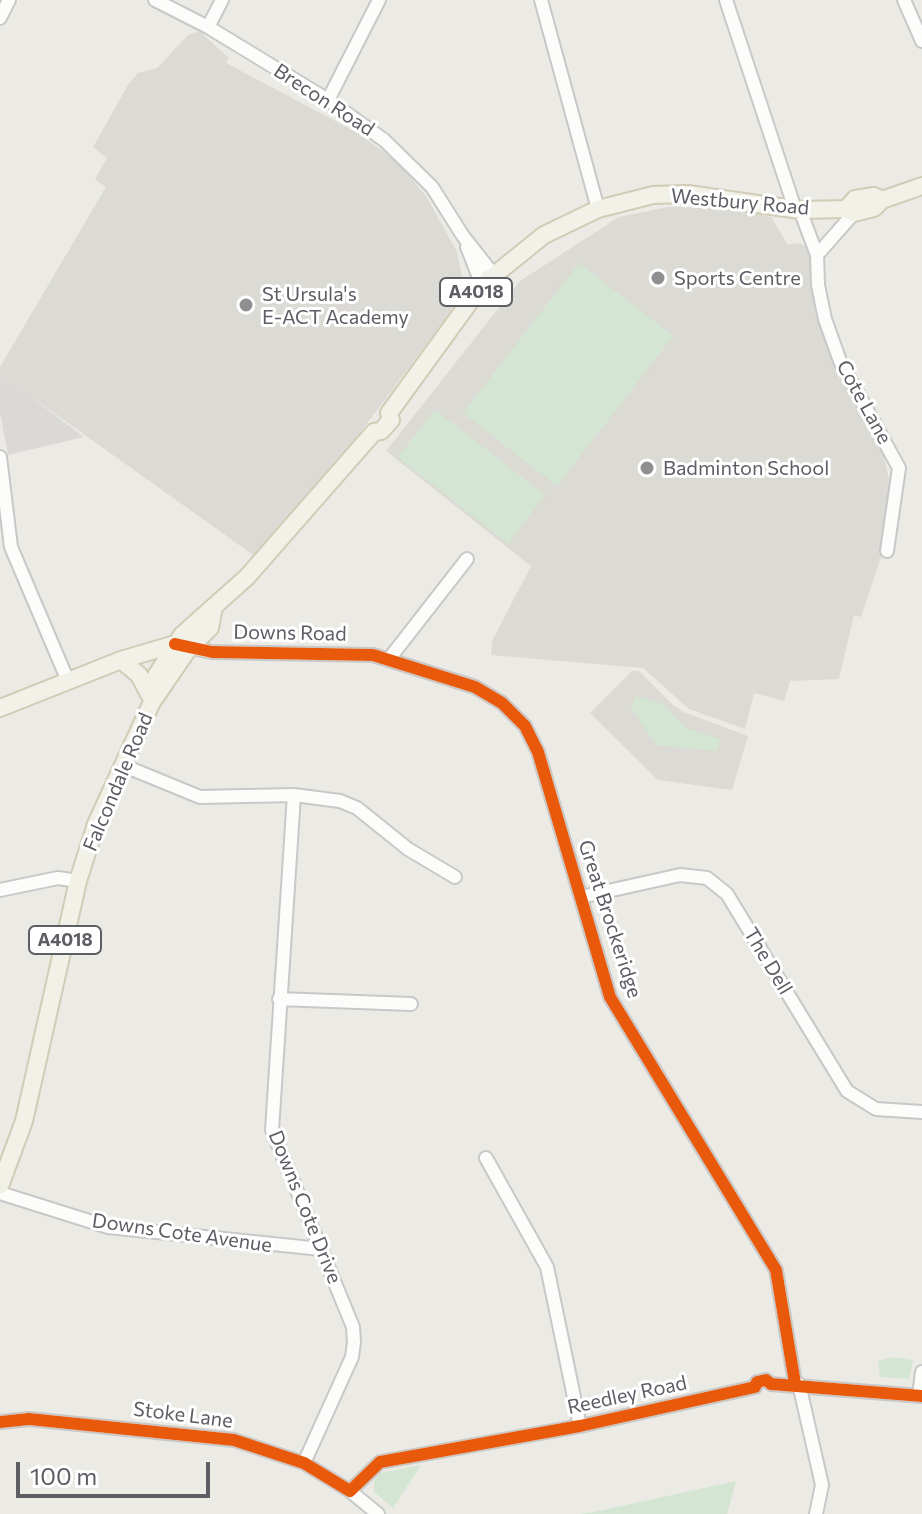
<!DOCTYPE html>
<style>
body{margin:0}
#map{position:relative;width:922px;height:1514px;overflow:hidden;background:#ebeae5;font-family:Commissioner,sans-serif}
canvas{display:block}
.scale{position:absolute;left:16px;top:1462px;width:194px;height:36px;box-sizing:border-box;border:4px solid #5c5e63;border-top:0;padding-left:10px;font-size:24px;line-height:28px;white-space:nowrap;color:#5c5e63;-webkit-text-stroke:6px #fff;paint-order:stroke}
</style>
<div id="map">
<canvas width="922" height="1514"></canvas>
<div class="scale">100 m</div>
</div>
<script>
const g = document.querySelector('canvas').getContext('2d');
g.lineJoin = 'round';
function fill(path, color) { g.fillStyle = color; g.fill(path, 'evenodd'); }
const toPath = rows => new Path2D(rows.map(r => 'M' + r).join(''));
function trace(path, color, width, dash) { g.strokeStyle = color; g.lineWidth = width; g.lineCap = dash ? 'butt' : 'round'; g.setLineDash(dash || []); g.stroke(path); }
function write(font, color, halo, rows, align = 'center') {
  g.font = font + ' Commissioner,sans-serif'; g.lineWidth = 6; g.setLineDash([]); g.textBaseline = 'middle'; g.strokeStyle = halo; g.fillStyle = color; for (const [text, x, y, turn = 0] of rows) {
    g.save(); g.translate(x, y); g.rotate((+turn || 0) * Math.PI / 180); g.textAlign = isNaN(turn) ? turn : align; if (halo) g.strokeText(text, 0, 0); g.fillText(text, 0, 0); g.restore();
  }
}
fill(toPath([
 [0,380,26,393,84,437,8,455,0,413]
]), '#dbd9d6');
fill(toPath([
 [199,31,229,58,226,63,358,133,396,161,426,196,457,252,463,282,449,314,263,562,26,393,0,380,0,367,106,187,95,179,107,158,93,147,128,85,138,73,157,68,188,35],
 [668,207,732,208,771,217,788,245,798,243,810,248,813,287,882,447,890,484,888,529,882,554,861,617,854,615,839,679,790,681,784,701,754,693,745,729,689,709,643,668,491,655,492,641,531,566,386,451,520,281,619,217],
 [632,671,639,671,674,706,686,713,748,736,732,790,658,780,590,713]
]), '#dbdad4');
fill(toPath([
 [579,263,673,336,557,486,463,413],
 [435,410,545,495,508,544,398,457],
 [636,696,663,704,686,728,720,739,716,751,656,745,631,707],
 [893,1357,913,1360,909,1379,880,1377,878,1361],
 [421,1465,393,1508,374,1492,374,1481,380,1473],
 [736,1481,727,1514,580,1514,594,1512]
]), '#d4e6d3');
const minor = toPath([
 [155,0,208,27,328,100,384,140,432,187,463,236,493,274],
 [541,0,598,209],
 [726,0,795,209],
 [904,0,922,41],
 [0,18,9,0],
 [208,27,222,0],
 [328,100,379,0],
 [800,210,817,255,818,285,825,319,840,361,899,468,887,551],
 [467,247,482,285],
 [817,255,854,213],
 [0,457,11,547,68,681],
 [182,646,212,652,373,655,475,687,502,703,525,726,538,752,610,997,776,1270,795,1383],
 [389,659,467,559],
 [122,765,200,797,294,795,340,801,357,808,408,849,455,877],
 [294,795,272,1130,353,1327,354,1342,352,1357,304,1463],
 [0,890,58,878,78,881],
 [581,897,680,875,707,878,727,894,847,1091,876,1109,922,1112],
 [279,999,411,1004],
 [486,1158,547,1267,580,1426],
 [0,1193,108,1227,321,1249],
 [799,1384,822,1485,816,1514],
 [919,1396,922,1372],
 [0,1422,29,1419,234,1440,304,1463,350,1491,378,1514],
 [350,1491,380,1462,580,1426,755,1387,757,1382,766,1380,771,1384,922,1396]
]);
const major = toPath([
 [846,209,855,199,874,196,882,200],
 [121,660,139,675,150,696],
 [152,702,152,682,182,635,247,577,374,432,381,431,391,420,389,413,482,285,544,235,598,209,653,195,688,194,800,210,846,209,854,213,874,208,882,200,922,186],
 [0,708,121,660,175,644],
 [0,1186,24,1121,78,881,96,824,152,702,189,648,210,628,214,607]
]);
trace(minor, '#c8c8c8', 16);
trace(major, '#d1ccb5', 20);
trace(minor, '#fcfcfb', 12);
trace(major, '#f2f1e8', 16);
trace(toPath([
 [175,644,212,652,373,655,475,687,502,703,525,726,538,752,610,997,776,1270,795,1383],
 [0,1422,29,1419,234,1440,304,1463,350,1491,380,1462,580,1426,755,1387,757,1382,766,1380,771,1384,922,1396]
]), '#e8590c', 12);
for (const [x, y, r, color] of [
 [658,278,8,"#8e8f90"],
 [246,305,8,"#8e8f90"],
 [647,468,8,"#8e8f90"]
]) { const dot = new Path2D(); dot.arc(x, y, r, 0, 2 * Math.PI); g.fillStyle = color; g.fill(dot); trace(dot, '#fff', 3); }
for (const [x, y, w] of [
 [476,292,72],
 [65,940,72]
]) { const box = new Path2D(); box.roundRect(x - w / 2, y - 14, w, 28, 6); g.fillStyle = '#fff'; g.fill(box); trace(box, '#5c5e63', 2); }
write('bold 18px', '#5c5e63', null, [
 ["A4018",476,292],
 ["A4018",65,940]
]);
write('20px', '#5c5e63', '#fff', [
 ["Brecon Road",324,100,33],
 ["Westbury Road",740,202,5],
 ["Cote Lane",864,402,61],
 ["Downs Road",290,633,1],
 ["Falcondale Road",118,782,-67],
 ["Great Brockeridge",610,919,72],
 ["The Dell",768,961,59],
 ["Downs Cote Drive",305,1207,68],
 ["Downs Cote Avenue",182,1233,8],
 ["Reedley Road",627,1395,-12],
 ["Stoke Lane",183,1415,7]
]);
write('20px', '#5c5e63', '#fff', [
 ["Sports Centre",674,278],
 ["St Ursula's",262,294],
 ["E-ACT Academy",262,317],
 ["Badminton School",663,468]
], 'left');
</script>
